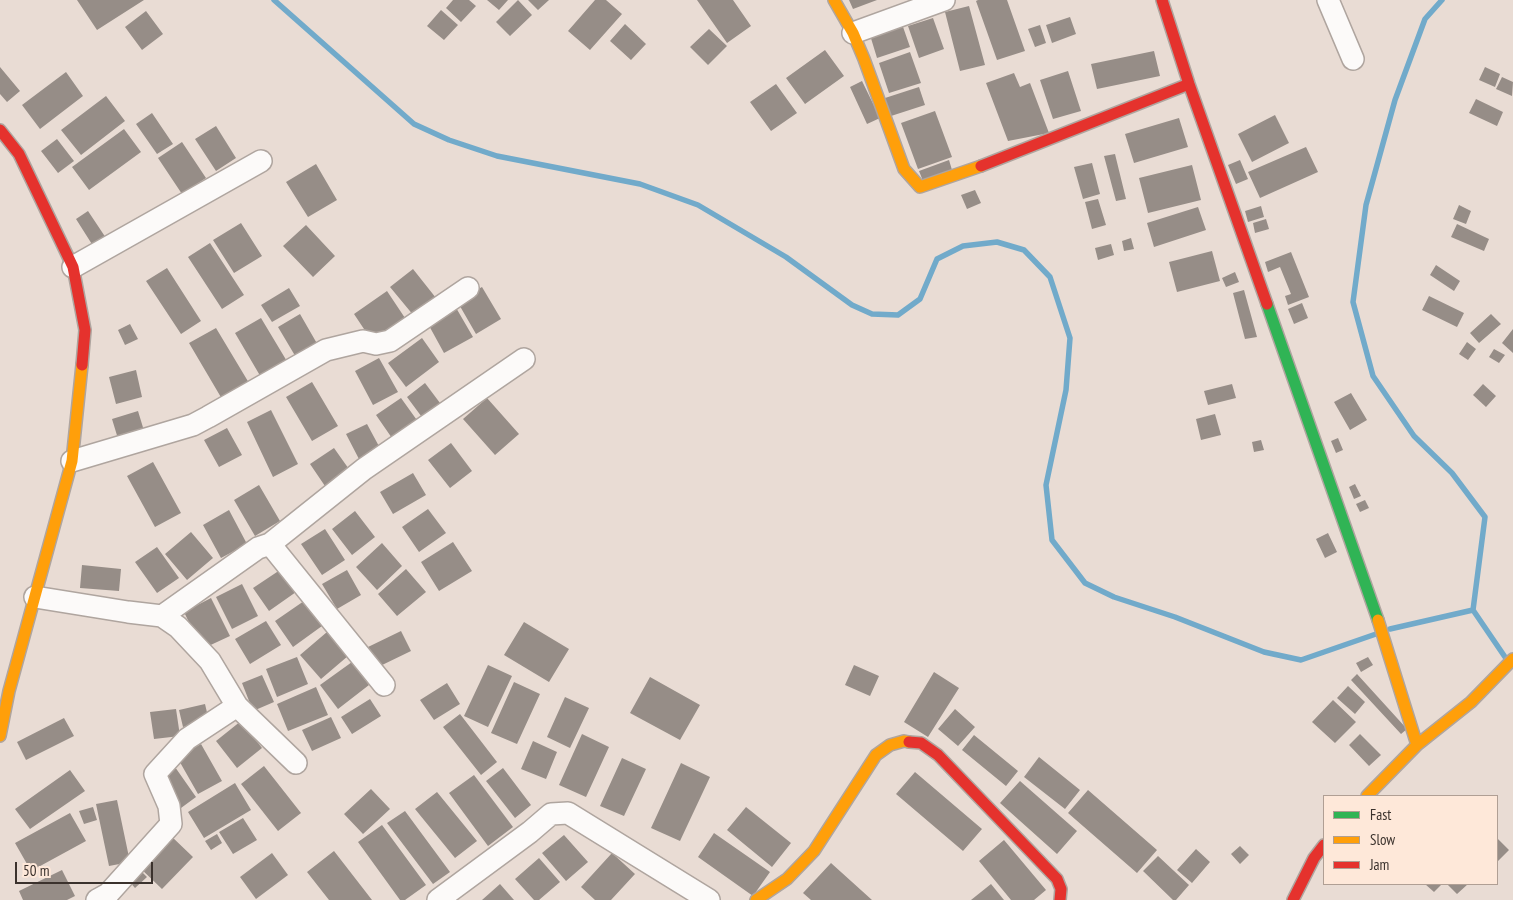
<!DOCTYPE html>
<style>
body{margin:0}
#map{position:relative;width:1513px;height:900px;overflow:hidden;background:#e9dcd4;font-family:"PT Sans Narrow",sans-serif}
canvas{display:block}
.legend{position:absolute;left:1323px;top:795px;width:175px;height:90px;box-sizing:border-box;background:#fee8d9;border:1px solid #b09f94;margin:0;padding:6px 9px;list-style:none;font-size:15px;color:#3b322d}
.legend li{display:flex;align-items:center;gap:10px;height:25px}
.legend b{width:25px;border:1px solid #b09f94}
.scale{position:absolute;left:15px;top:862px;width:138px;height:22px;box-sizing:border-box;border:2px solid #3b322d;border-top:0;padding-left:6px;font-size:15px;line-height:18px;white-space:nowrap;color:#3b322d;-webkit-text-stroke:4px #fee8d9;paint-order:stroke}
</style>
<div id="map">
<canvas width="1513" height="900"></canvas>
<ul class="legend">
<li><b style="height:6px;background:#30b455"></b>Fast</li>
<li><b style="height:6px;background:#ff9f0a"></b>Slow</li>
<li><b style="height:6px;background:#e5322d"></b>Jam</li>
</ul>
<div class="scale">50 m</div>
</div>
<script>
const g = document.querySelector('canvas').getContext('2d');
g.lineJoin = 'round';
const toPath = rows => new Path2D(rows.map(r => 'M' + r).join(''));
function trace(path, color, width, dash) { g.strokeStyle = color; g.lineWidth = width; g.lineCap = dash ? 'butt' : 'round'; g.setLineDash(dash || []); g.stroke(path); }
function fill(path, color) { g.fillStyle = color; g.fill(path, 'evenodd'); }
trace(toPath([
 [274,0,414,124,449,140,497,156,640,184,698,205,786,257,852,305,872,314,898,315,920,299,937,259,963,246,997,242,1024,250,1050,277,1070,338,1066,390,1046,485,1052,540,1085,583,1114,597,1175,617,1264,652,1301,660,1376,634],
 [1442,0,1425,19,1395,100,1366,205,1353,302,1373,376,1414,436,1452,473,1485,517,1473,610,1505,657],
 [1390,629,1473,610]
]), '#71aaca', 5.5);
fill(toPath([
 [77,0,144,0,97,30],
 [453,0,469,0,476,6,461,22,446,8],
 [487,0,508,0,499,10],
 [518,0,532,15,510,36,496,22],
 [528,0,549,0,538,10],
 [595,0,606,0,622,14,590,50,568,31],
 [697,0,733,0,751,26,727,43],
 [849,0,877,0,853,9],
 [978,0,1007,0,1025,51,997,60,976,1],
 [969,6,985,65,960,71,945,12],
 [441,10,458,25,444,40,427,26],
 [146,11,163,34,142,50,125,27],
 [1070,17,1076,34,1052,43,1046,25],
 [933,18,944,49,919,58,908,26],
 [625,24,646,44,631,60,610,41],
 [902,24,910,47,877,58,870,35],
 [1040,25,1046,43,1035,47,1028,29],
 [709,29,727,46,708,65,690,47],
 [825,50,844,76,805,104,786,78],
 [1154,51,1160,76,1097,89,1091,64],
 [910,52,921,83,889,93,879,63],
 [0,67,20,91,7,102,0,94],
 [1485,67,1500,74,1495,87,1479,80],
 [1068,71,1081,111,1053,119,1040,80],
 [66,72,83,96,40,129,22,105],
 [1014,73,1020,87,1030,83,1049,133,1008,141,986,83],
 [1502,77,1513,82,1512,96,1496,89],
 [862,81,880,118,867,124,850,87],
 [776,84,797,113,771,131,750,102],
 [919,87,925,105,891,116,885,98],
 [106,96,125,121,81,155,61,130],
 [1476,99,1503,112,1497,126,1469,113],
 [935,111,952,157,918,169,901,123],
 [152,113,173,144,157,154,136,124],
 [1275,115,1289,143,1252,162,1238,134],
 [1179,118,1188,147,1134,163,1125,134],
 [216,126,236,158,216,171,195,139],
 [124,129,141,152,89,190,72,167],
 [57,139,74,161,58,173,41,151],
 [182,142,206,178,182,194,158,158],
 [1306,147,1318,172,1260,198,1248,172],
 [1115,154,1126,199,1116,201,1104,156],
 [949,160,952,170,923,181,919,171],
 [1240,160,1248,179,1236,184,1228,165],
 [1092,163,1100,194,1083,199,1074,167],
 [316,164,337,200,308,217,286,182],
 [1192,165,1201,200,1148,213,1139,178],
 [975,190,981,203,967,209,961,195],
 [1098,199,1106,225,1092,229,1085,202],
 [1459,205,1471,211,1466,224,1453,219],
 [1261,206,1264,217,1248,222,1245,211],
 [1198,207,1206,230,1154,247,1147,223],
 [88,211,108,241,95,249,76,219],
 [1266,219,1269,229,1255,233,1253,223],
 [241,223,262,256,234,273,213,240],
 [1457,224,1489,239,1484,251,1451,237],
 [306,225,335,256,313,277,283,246],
 [1131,238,1134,249,1124,251,1122,241],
 [210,243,244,295,222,309,188,257],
 [1111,244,1114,255,1098,260,1095,248],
 [1212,251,1220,281,1177,292,1169,262],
 [1291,252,1309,297,1288,305,1285,296,1291,294,1280,267,1268,272,1265,262],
 [1436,265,1460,281,1454,291,1430,275],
 [167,268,201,321,181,334,146,281],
 [413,269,436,298,414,316,390,287],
 [1235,272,1239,282,1226,287,1222,278],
 [482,287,501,319,476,334,457,301],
 [289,288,300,306,272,322,261,305],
 [1244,290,1257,337,1245,339,1233,293],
 [387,291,405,318,372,341,354,314],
 [1429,296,1464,313,1457,327,1422,310],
 [1302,303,1308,318,1294,324,1288,309],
 [455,306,473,337,444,353,427,322],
 [300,314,319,347,297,359,278,327],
 [1491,314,1501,324,1479,343,1470,333],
 [261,318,288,363,262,379,235,333],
 [130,324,138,339,125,345,118,330],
 [216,328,249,383,222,399,189,343],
 [1513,329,1513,353,1502,343],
 [422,338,439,362,406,387,388,363],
 [1467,342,1476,349,1468,360,1459,354],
 [1494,349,1505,355,1499,363,1489,357],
 [379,358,398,392,373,405,355,371],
 [136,370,142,397,116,404,109,377],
 [312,382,338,426,312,441,286,397],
 [425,383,446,411,427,424,407,397],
 [1232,384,1236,398,1208,405,1204,391],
 [1483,384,1496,396,1486,407,1473,395],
 [1351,393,1367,420,1350,430,1334,402],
 [401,398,419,423,394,441,376,415],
 [487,398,519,434,495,455,463,419],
 [271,410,298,464,273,477,247,422],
 [138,411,145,434,119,442,112,419],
 [1215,414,1221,435,1201,440,1196,419],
 [367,424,381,450,360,461,346,434],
 [227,428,242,455,219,467,204,440],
 [1338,438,1343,450,1336,453,1331,441],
 [1261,440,1264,450,1254,452,1252,442],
 [451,443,472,471,450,488,428,460],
 [334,448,351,472,327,489,310,464],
 [153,462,181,513,155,527,127,476],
 [413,473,426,495,393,514,380,492],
 [1355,484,1361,496,1354,499,1349,487],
 [259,485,280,521,255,536,234,500],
 [1365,500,1369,508,1360,512,1356,504],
 [428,509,446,533,419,552,402,527],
 [229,510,247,544,221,558,203,525],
 [355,511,375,537,352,555,332,529],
 [325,529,345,560,322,575,301,544],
 [191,532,213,558,187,580,165,554],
 [1328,533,1337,552,1325,558,1316,539],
 [453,542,472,571,439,591,421,562],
 [382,543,402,566,377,590,356,567],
 [157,547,179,578,157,593,135,562],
 [82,565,121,569,119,591,80,588],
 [406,569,426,592,397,616,378,594],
 [280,570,296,592,269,611,253,588],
 [347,570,361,595,337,609,322,584],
 [242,584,258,616,232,629,216,597],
 [211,598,230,636,202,649,184,612],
 [304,601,322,626,293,647,275,621],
 [266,621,281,645,250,664,235,639],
 [524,622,569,649,549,682,504,655],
 [401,631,411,651,378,667,368,647],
 [327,632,348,656,321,679,300,655],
 [297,657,308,684,277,697,266,669],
 [1368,657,1373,665,1361,672,1356,663],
 [352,662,369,685,338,709,320,685],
 [488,665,512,676,488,727,464,716],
 [854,665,879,676,870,696,845,685],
 [934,672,959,688,928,737,904,722],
 [1357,674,1407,729,1401,734,1351,680],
 [262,675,274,702,253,711,242,683],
 [650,677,700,705,680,740,630,713],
 [514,682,540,694,517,744,491,733],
 [447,683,460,704,434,720,420,700],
 [1348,686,1365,702,1355,714,1337,698],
 [316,687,328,715,288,731,277,704],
 [565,697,589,708,570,748,547,737],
 [370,699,381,716,352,734,341,717],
 [1333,700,1356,722,1335,743,1312,722],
 [205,704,209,721,183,727,179,710],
 [176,709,180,736,154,739,150,712],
 [955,709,975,727,958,746,938,729],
 [460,714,497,762,481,775,443,727],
 [331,717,341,738,312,751,302,730],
 [64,718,74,736,26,760,17,742],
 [241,721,262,748,237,768,216,741],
 [582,734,609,747,586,797,559,785],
 [1360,734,1381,755,1369,766,1349,745],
 [974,735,1018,771,1006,786,962,750],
 [533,741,557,752,546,779,521,769],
 [201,744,222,781,198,794,177,757],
 [1039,757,1080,790,1065,809,1024,777],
 [622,758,646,769,624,816,600,806],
 [681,763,710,777,680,841,651,828],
 [264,766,301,813,278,831,241,784],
 [175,767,196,797,181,808,159,777],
 [503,768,531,805,515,818,486,781],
 [70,770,85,791,30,829,15,809],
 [915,772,982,829,963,851,896,794],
 [474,775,513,827,488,846,449,793],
 [1020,781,1077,831,1057,854,1000,803],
 [235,783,251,810,204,838,188,812],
 [371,789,390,809,363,834,344,814],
 [1088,790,1157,850,1137,873,1068,813],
 [437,792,477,841,455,858,415,809],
 [117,800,130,862,109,866,96,804],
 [93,807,97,820,84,824,79,811],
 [746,807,791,843,772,867,727,830],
 [405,811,450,872,433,884,387,823],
 [70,813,86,841,31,871,15,843],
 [243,818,257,840,233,854,219,832],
 [382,825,426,885,405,900,400,900,358,842],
 [714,833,770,872,753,896,698,857],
 [217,834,222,843,211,850,205,841],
 [170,835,193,857,162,889,138,866],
 [564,835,588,862,566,881,542,853],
 [1497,838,1509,850,1497,862],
 [1004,840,1046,890,1034,900,1011,900,979,861],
 [1240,846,1249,855,1240,864,1231,854],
 [1196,849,1210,862,1192,883,1177,870],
 [334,851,372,900,329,900,307,872],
 [272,853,288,875,256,899,240,877],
 [612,853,635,874,611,900,595,900,581,887],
 [1158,856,1189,885,1176,900,1173,900,1143,871],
 [539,858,560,882,539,900,534,900,515,879],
 [831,863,872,900,811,900,803,893],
 [138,868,147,877,135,888,127,879],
 [62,870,75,896,67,900,23,900,19,891],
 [500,884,514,900,482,900],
 [991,884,1004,900,971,900],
 [1425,884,1442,884,1434,892],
 [1447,884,1468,884,1457,894]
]), '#968d87');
const street = toPath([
 [1328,0,1353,59],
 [853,33,944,0],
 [73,267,261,161],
 [72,461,193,425,208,417,326,350,363,341,376,344,390,341,468,288],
 [270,544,384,685],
 [35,597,128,612,162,616,178,627,210,661,237,706,296,763],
 [162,616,258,548,270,544,364,469,524,359],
 [97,900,108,894,171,824,169,806,155,774,187,739,237,706],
 [438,900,530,832,551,814,568,813,709,900]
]);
const fast = toPath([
 [1267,304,1378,620]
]);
const slow = toPath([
 [834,0,853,33,864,59,904,169,920,187,981,166],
 [1378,620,1417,745],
 [0,736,9,691,72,461,82,365],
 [1367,796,1417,745,1471,702,1513,659],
 [756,900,787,879,814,851,876,755,890,745,904,741,909,742]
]);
const jam = toPath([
 [1162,0,1189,84,1267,304],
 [0,130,19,154,73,267,85,330,82,365],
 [981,166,1189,84],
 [909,742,921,743,938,755,1057,879,1061,889,1060,900],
 [1293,900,1314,858,1324,845]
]);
trace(street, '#afa59f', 24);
trace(fast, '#afa59f', 14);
trace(slow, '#afa59f', 14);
trace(jam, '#afa59f', 14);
trace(street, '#fcfaf9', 21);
trace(fast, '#30b455', 11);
trace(slow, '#ff9f0a', 11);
trace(jam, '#e5322d', 11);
</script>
